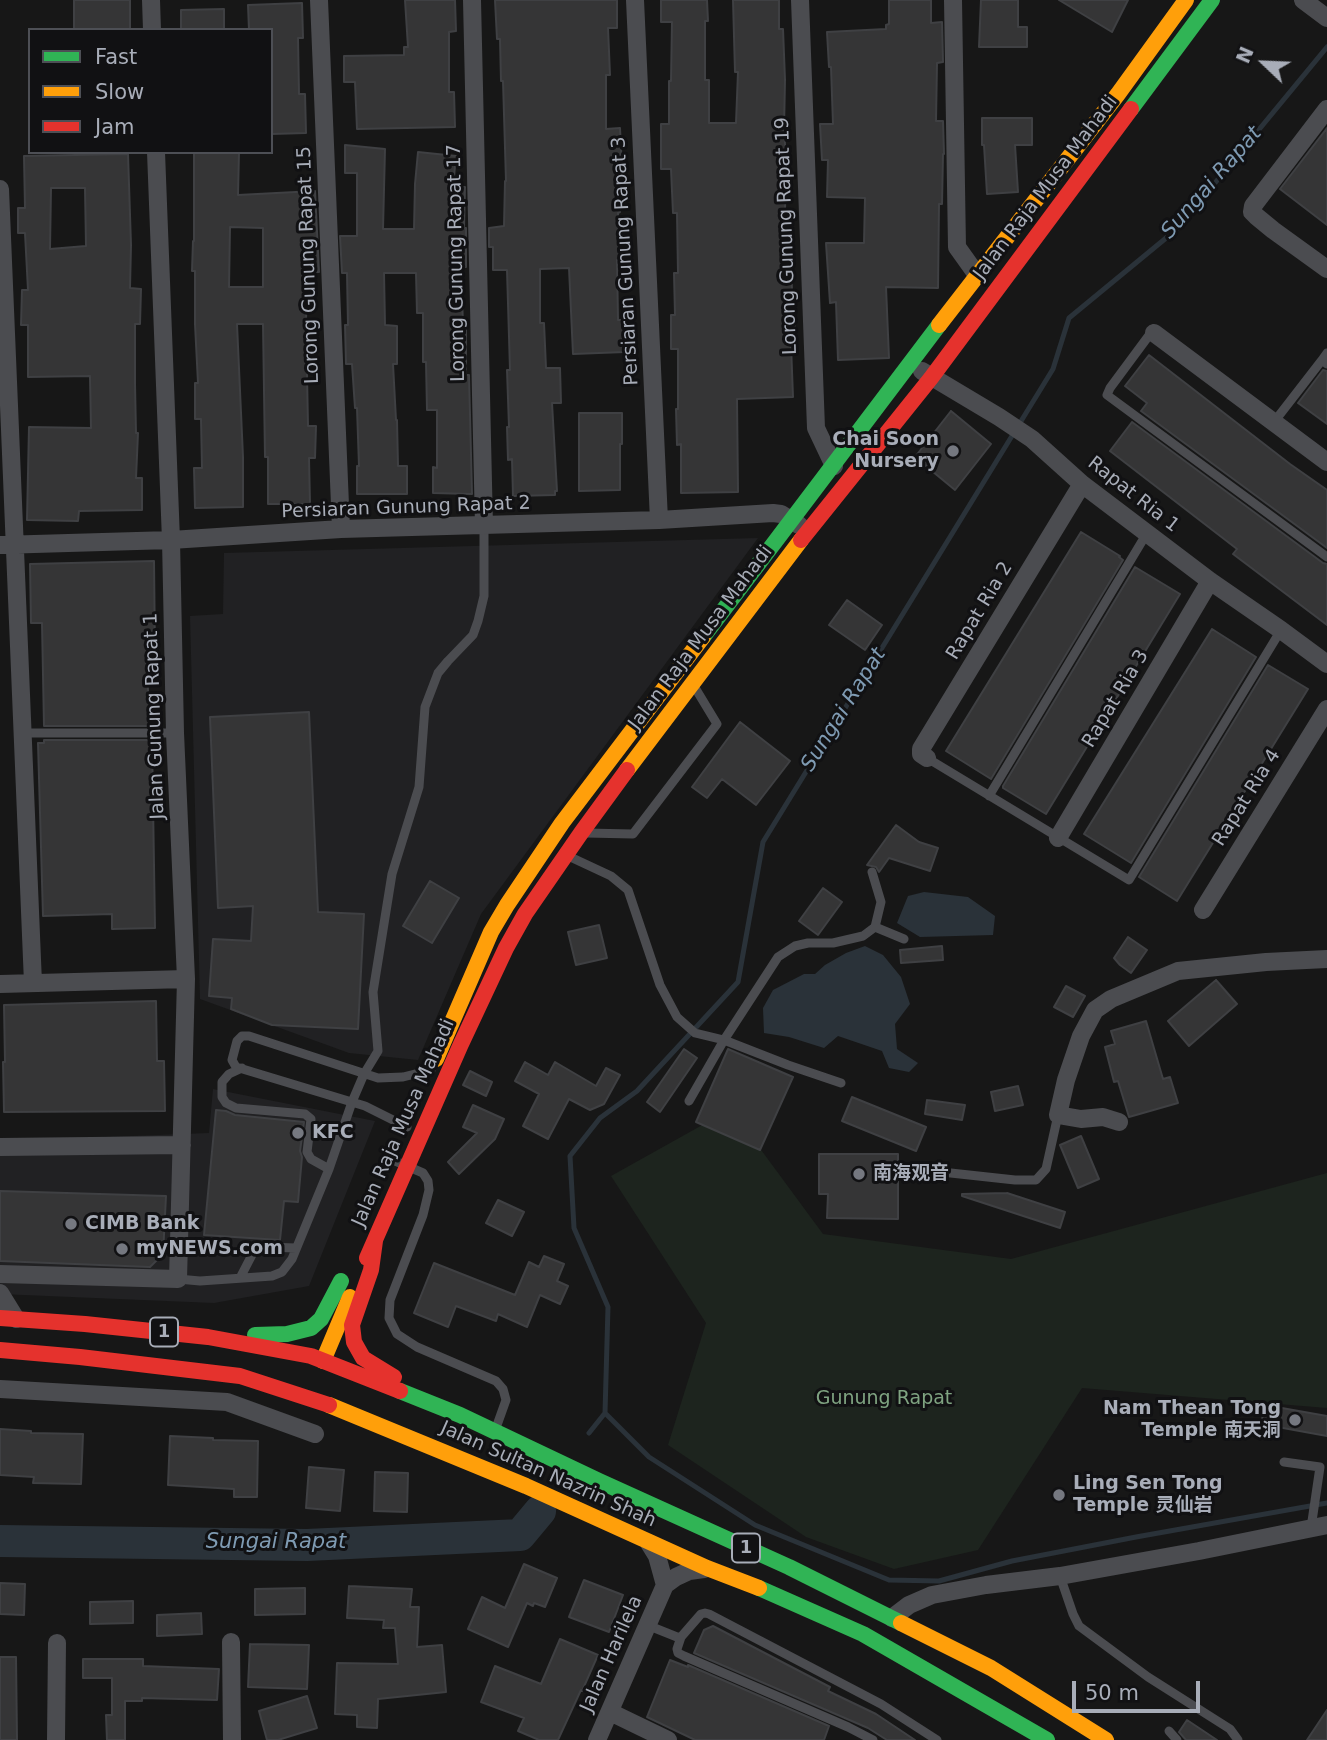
<!DOCTYPE html>
<meta charset="utf-8">
<style>
body{margin:0}
#map{position:relative;width:1327px;height:1740px;overflow:hidden;background:#171717;font-family:"DejaVu Sans",sans-serif}
canvas{display:block}
.legend{position:absolute;left:28px;top:28px;width:245px;height:126px;box-sizing:border-box;background:#111113;border:2px solid #4d4f55;margin:0;padding:9px 12px;list-style:none;font-size:21px;color:#a8adb8}
.legend li{display:flex;align-items:center;gap:14px;height:35px}
.legend b{width:35px;border:2px solid #4d4f55}
.north{position:absolute;left:1229px;top:28px;width:70px;height:70px;-webkit-text-stroke:5px #111113;paint-order:stroke;rotate:293deg;font-size:19px;font-weight:700;line-height:28px;text-align:center;color:#a8adb8}
.north::after{content:'';display:block;margin:auto;width:24px;height:32px;background:#a8adb8;clip-path:polygon(50% 0,100% 100%,50% 72%,0 100%)}
.scale{position:absolute;left:1072px;top:1681px;width:128px;height:32px;box-sizing:border-box;border:4px solid #a8adb8;border-top:0;padding-left:9px;font-size:21px;line-height:24px;white-space:nowrap;color:#a8adb8;-webkit-text-stroke:5px #111113;paint-order:stroke}
</style>
<div id="map">
<canvas width="1327" height="1740"></canvas>
<ul class="legend">
<li><b style="height:9px;background:#30b455"></b>Fast</li>
<li><b style="height:9px;background:#ff9f0a"></b>Slow</li>
<li><b style="height:9px;background:#e5322d"></b>Jam</li>
</ul>
<div class="north">N</div>
<div class="scale">50 m</div>
</div>
<script>
const g = document.querySelector('canvas').getContext('2d');
g.lineJoin = 'round';
function fill(path, color) { g.fillStyle = color; g.fill(path, 'evenodd'); }
const toPath = rows => new Path2D(rows.map(r => 'M' + r).join(''));
function trace(path, color, width, dash) { g.strokeStyle = color; g.lineWidth = width; g.lineCap = dash ? 'butt' : 'round'; g.setLineDash(dash || []); g.stroke(path); }
function write(font, color, halo, rows, align = 'center') {
  g.font = font + ' "DejaVu Sans","Noto Sans SC",sans-serif'; g.lineWidth = 6; g.setLineDash([]); g.textBaseline = 'middle'; g.strokeStyle = halo; g.fillStyle = color; for (const [text, x, y, turn = 0] of rows) {
    g.save(); g.translate(x, y); g.rotate((+turn || 0) * Math.PI / 180); g.textAlign = isNaN(turn) ? turn : align; if (halo) g.strokeText(text, 0, 0); g.fillText(text, 0, 0); g.restore();
  }
}
fill(toPath([
 [758,538,481,914,418,1060,349,1053,200,999,190,616,223,614,224,553],
 [213,1089,375,1121,309,1286,214,1303,0,1294,0,1141,209,1133]
]), '#212123');
fill(toPath([
 [731,1109,823,1234,1011,1259,1327,1173,1327,1408,1082,1388,978,1550,894,1569,806,1537,668,1445,706,1323,611,1176]
]), '#1d241e');
fill(toPath([
 [924,892,968,897,995,916,993,935,920,937,897,923,908,896],
 [865,946,883,955,901,977,910,1004,895,1024,897,1049,918,1063,909,1072,889,1068,882,1051,838,1036,824,1048,789,1037,764,1033,763,1008,773,990,804,974,815,974,825,965,846,953]
]), '#2a3239');
trace(toPath([
 [605,1413,649,1457,755,1525,889,1580,939,1581,1012,1561,1136,1537,1327,1503],
 [589,1433,605,1413,608,1307,574,1228,570,1156,600,1118,637,1091,738,982,763,842,1053,369,1069,318,1177,229,1327,47]
]), '#2a3239', 5);
trace(toPath([
 [0,1541,307,1545,520,1535,540,1511]
]), '#2a3239', 32);
const building = toPath([
 [74,0,130,0,130,30,74,30,74,0],
 [405,0,455,0,456,31,449,32,449,92,454,92,455,127,357,129,355,82,344,82,344,56,404,55,404,47,408,47,405,0],
 [495,0,617,0,617,28,608,28,610,75,606,75,606,129,620,128,622,169,619,169,620,212,618,213,619,260,617,260,618,320,624,320,625,352,573,354,569,268,540,269,540,323,544,323,546,368,560,368,561,403,552,403,557,491,555,491,555,495,513,496,512,459,508,460,507,427,509,427,507,370,510,370,507,270,493,270,493,247,489,247,489,228,504,226,505,181,506,181,503,81,501,81,500,39,497,39,495,0],
 [661,0,707,0,708,21,705,21,705,80,709,80,709,123,736,123,738,72,735,72,733,0,779,0,779,29,783,29,785,80,784,129,786,159,784,266,791,266,793,314,795,314,795,345,791,345,793,397,737,399,738,492,681,493,681,444,677,445,676,409,678,409,678,349,671,349,671,315,675,315,674,273,678,273,677,213,673,213,671,169,661,169,661,124,669,124,669,81,671,81,672,22,661,22,661,0],
 [889,0,931,0,931,23,942,22,943,62,937,63,936,121,943,121,944,154,943,154,942,204,939,204,938,288,886,287,889,358,838,360,836,302,830,303,826,243,864,243,865,198,827,197,828,160,822,160,820,124,833,124,831,67,829,67,827,32,886,29,886,25,889,24,889,0],
 [981,0,1018,0,1018,27,1027,27,1027,47,979,47,981,0],
 [1059,0,1128,0,1112,32,1059,0],
 [302,3,303,38,298,38,299,94,305,94,306,133,271,134,271,30,249,30,248,5,302,3],
 [224,9,224,30,181,30,181,10,224,9],
 [982,118,1032,118,1032,145,1015,145,1018,192,987,194,984,145,982,145,982,118],
 [1327,128,1327,225,1280,189,1327,128],
 [345,145,385,149,383,229,414,229,415,184,418,152,456,156,453,187,465,187,464,228,466,228,466,267,461,267,463,325,466,325,466,375,469,375,472,494,433,493,433,467,437,468,437,410,427,410,426,362,423,362,423,313,417,313,416,273,384,273,385,325,397,326,397,364,393,364,396,420,397,420,398,466,407,466,407,494,357,494,357,466,359,466,357,408,355,408,352,364,346,364,345,325,348,325,347,273,342,273,340,236,357,236,357,173,345,173,345,145],
 [194,152,239,152,238,195,315,191,319,272,307,272,306,322,308,426,316,426,315,458,309,458,310,504,268,504,268,457,265,457,263,324,237,324,243,457,243,507,195,508,194,468,202,468,201,419,195,419,195,383,198,383,195,324,195,271,192,271,193,241,194,241,194,152],
 [230,227,263,228,263,287,229,287,230,227],
 [128,154,131,245,130,288,141,289,140,324,135,324,135,384,136,433,138,433,136,478,142,478,142,510,79,511,78,521,27,520,29,427,91,428,90,377,90,376,28,377,28,325,21,325,22,290,28,290,25,233,18,233,18,208,25,208,24,156,128,154],
 [51,188,85,188,86,246,50,249,51,188],
 [1149,355,1290,464,1327,490,1327,548,1141,411,1147,403,1125,386,1149,355],
 [1323,370,1327,371,1327,424,1298,403,1323,370],
 [951,411,991,444,955,490,915,457,951,411],
 [579,413,622,413,622,444,620,444,620,490,579,491,579,413],
 [1132,422,1323,563,1327,564,1327,625,1233,554,1237,549,1110,451,1132,422],
 [1081,532,1120,556,1119,557,1123,560,991,779,946,751,1081,532],
 [154,561,155,654,146,654,150,726,44,726,42,623,31,623,30,564,154,561],
 [1135,567,1180,594,1046,814,1003,788,1003,786,1135,567],
 [847,600,882,625,865,650,829,625,847,600],
 [1212,629,1256,657,1131,863,1084,834,1212,629],
 [1268,665,1308,689,1177,901,1139,877,1268,665],
 [309,712,318,912,364,914,358,1029,272,1025,231,1009,232,998,209,996,213,939,251,941,253,906,218,908,210,717,309,712],
 [740,722,790,761,756,805,722,779,707,798,692,787,740,722],
 [44,740,152,740,155,928,112,929,112,914,43,916,38,743,44,743,44,740],
 [896,825,919,842,938,848,930,871,889,858,879,872,876,867,867,865,896,825],
 [430,881,459,898,432,943,403,926,430,881],
 [823,888,842,902,818,935,799,921,823,888],
 [599,925,607,958,576,965,568,932,599,925],
 [1128,937,1147,950,1131,973,1120,965,1114,958,1128,937],
 [942,946,943,960,901,963,900,950,942,946],
 [1216,980,1237,1004,1189,1046,1168,1021,1216,980],
 [1066,986,1085,996,1073,1017,1054,1007,1066,986],
 [156,1001,157,1061,164,1061,165,1111,4,1112,3,1062,5,1062,4,1005,156,1001],
 [1146,1021,1163,1079,1170,1077,1178,1103,1129,1117,1118,1081,1114,1082,1105,1047,1115,1044,1111,1031,1146,1021],
 [684,1049,697,1058,660,1112,647,1102,684,1049],
 [728,1049,793,1077,760,1150,696,1122,728,1049],
 [525,1062,548,1075,555,1062,596,1086,606,1068,620,1075,604,1104,590,1110,569,1099,548,1139,523,1126,539,1094,515,1081,525,1062],
 [470,1071,492,1082,486,1096,463,1085,470,1071],
 [1018,1086,1023,1105,995,1111,991,1092,1018,1086],
 [852,1097,926,1127,916,1151,842,1121,852,1097],
 [927,1100,965,1105,962,1120,925,1114,927,1100],
 [473,1105,504,1119,495,1139,459,1174,448,1162,477,1133,463,1127,473,1105],
 [216,1110,226,1111,235,1115,304,1122,300,1151,302,1157,298,1202,284,1201,280,1240,204,1235,216,1110],
 [1081,1136,1099,1179,1078,1188,1060,1145,1081,1136],
 [819,1154,898,1154,898,1219,827,1218,828,1194,819,1194,819,1154],
 [0,1191,166,1196,163,1254,150,1267,0,1261,0,1191],
 [1007,1193,1065,1212,1060,1228,962,1196,962,1194,1007,1193],
 [498,1200,524,1212,512,1236,486,1223,498,1200],
 [544,1256,564,1264,557,1281,568,1286,560,1304,540,1295,527,1327,498,1314,496,1321,456,1306,448,1327,414,1313,434,1263,515,1295,529,1262,539,1267,544,1256],
 [1265,1405,1327,1416,1327,1436,1261,1424,1265,1405],
 [0,1429,31,1431,31,1433,83,1434,81,1484,33,1483,34,1477,0,1475,0,1429],
 [170,1436,213,1438,213,1440,258,1441,257,1497,234,1497,234,1489,168,1485,170,1436],
 [309,1467,344,1470,340,1511,306,1508,309,1467],
 [375,1472,408,1473,407,1512,374,1511,375,1472],
 [524,1564,557,1578,545,1607,534,1603,533,1606,527,1603,508,1647,468,1629,482,1597,505,1608,524,1564],
 [584,1580,623,1595,609,1632,569,1617,584,1580],
 [0,1583,25,1584,24,1615,0,1614,0,1583],
 [349,1586,412,1589,410,1607,419,1607,417,1647,442,1645,446,1692,378,1699,377,1728,357,1727,357,1715,335,1714,337,1663,398,1664,395,1628,383,1628,384,1620,347,1618,349,1586],
 [305,1588,305,1614,255,1615,255,1589,305,1588],
 [133,1601,133,1623,90,1624,90,1602,133,1601],
 [201,1613,202,1634,157,1636,157,1615,201,1613],
 [713,1626,830,1687,828,1691,876,1714,915,1740,887,1740,868,1728,694,1653,704,1630,713,1626],
 [560,1639,598,1655,582,1691,581,1690,558,1740,539,1740,518,1731,524,1718,481,1702,495,1666,541,1684,560,1639],
 [250,1644,309,1645,307,1689,248,1687,250,1644],
 [0,1657,16,1657,17,1740,0,1740,0,1657],
 [83,1659,143,1659,143,1666,219,1669,217,1700,142,1698,142,1701,125,1701,125,1740,107,1740,106,1715,112,1715,112,1678,83,1678,83,1659],
 [670,1660,688,1667,688,1665,829,1726,824,1740,695,1740,647,1717,670,1660],
 [307,1696,317,1728,278,1740,267,1740,259,1711,307,1696],
 [1327,1710,1327,1740,1307,1740,1327,1710],
 [1187,1720,1217,1740,1186,1740,1179,1732,1187,1720]
]);
fill(building, '#353536');
trace(building, '#3f4043', 2);
trace(toPath([
 [1154,333,1150,334,1110,388,1107,395,1327,557],
 [1327,353,1322,360,1327,364],
 [1274,422,1322,360],
 [22,733,175,733],
 [927,758,1129,880,1281,630],
 [989,796,1147,533],
 [586,833,633,834,717,724,694,686],
 [566,855,611,876,628,890,660,985,677,1017,695,1033,724,1040,788,1065,841,1083],
 [875,927,904,939],
 [242,1068,229,1074,222,1082,222,1097,226,1103,236,1108,305,1114,311,1119,307,1152,311,1159,329,1169],
 [689,1101,724,1040,778,957,795,946,808,943,833,943,863,936,875,927,881,902,872,872],
 [407,1127,365,1106,236,1067,232,1060,237,1041,242,1036,249,1036,378,1078,403,1077,431,1070],
 [393,1160,423,1173,428,1181,429,1190,423,1215,390,1300,389,1318,397,1334,417,1347,496,1381,503,1389,506,1400,496,1428],
 [914,1169,1015,1180,1036,1180,1046,1169,1058,1115],
 [240,1278,254,1251,265,1247,296,1248],
 [178,1279,200,1281,272,1276,282,1272,292,1259,329,1169,352,1102,364,1074,378,1051,373,992,392,874,419,787,425,707,438,673,448,661,473,635,478,621,484,596,484,526],
 [1284,1462,1320,1467,1311,1528],
 [1060,1576,1073,1614,1079,1626,1148,1677,1230,1729,1238,1740],
 [647,1625,677,1637,681,1637,701,1614,705,1613,709,1614,881,1704,937,1740],
 [681,1637,677,1649,678,1653,684,1656,848,1727,873,1740],
 [1169,1731,1177,1740]
]), '#4b4c50', 9);
trace(toPath([
 [151,0,152,30],
 [319,0,341,529],
 [472,0,484,526],
 [635,0,659,520],
 [800,0,816,428,834,466],
 [953,0,957,247,977,275],
 [1303,0,1327,18],
 [1327,109,1253,206,1252,212,1256,216,1273,230,1327,269],
 [0,189,33,983],
 [1154,333,1327,462],
 [922,371,999,417,1032,439,1082,484,1210,581,1281,630,1327,664],
 [0,545,171,540,341,529,659,520,773,513,781,514,799,525],
 [927,758,921,754,921,749,1082,484],
 [1058,838,1210,581],
 [1203,910,1327,709],
 [0,984,186,979],
 [1119,1122,1103,1117,1081,1119,1058,1115,1066,1080,1081,1036,1095,1010,1111,999,1178,971,1266,962,1327,959],
 [0,1147,182,1145],
 [0,1274,178,1279,186,979,175,733,171,540,156,152],
 [0,1293,16,1319],
 [0,1389,227,1402,315,1434],
 [649,1543,657,1556,665,1585],
 [892,1618,909,1605,932,1595,986,1585,1060,1576,1199,1551,1327,1525],
 [231,1642,232,1740],
 [610,1712,668,1740],
 [56,1740,57,1643],
 [597,1740,665,1585,676,1577,689,1571,704,1569]
]), '#4b4c50', 18);
trace(toPath([
 [1131,109,1212,0],
 [703,637,939,325],
 [255,1335,287,1334,311,1328,321,1319,341,1281],
 [400,1391,460,1415,599,1481,789,1567,901,1623],
 [759,1588,863,1634,1047,1740]
]), '#30b455', 16);
trace(toPath([
 [939,325,1118,94,1186,0],
 [627,770,801,540],
 [436,1059,491,932,507,905,562,823,703,637],
 [323,1361,350,1297],
 [329,1405,526,1486,707,1568,759,1588],
 [901,1623,991,1668,1106,1740]
]), '#ff9f0a', 16);
trace(toPath([
 [801,540,931,378,1131,109],
 [375,1241,371,1270,352,1325,354,1342,363,1358,394,1377],
 [367,1258,461,1044,506,948,525,914,581,833,627,770],
 [0,1318,85,1324,208,1337,311,1356,400,1391],
 [0,1350,80,1357,240,1376,329,1405]
]), '#e5322d', 16);
for (const [x, y, r, color] of [
 [953,451,7,"#757880"],
 [298,1133,7,"#757880"],
 [859,1174,7,"#757880"],
 [71,1224,7,"#757880"],
 [122,1249,7,"#757880"],
 [1295,1420,7,"#757880"],
 [1059,1495,7,"#757880"]
]) { const dot = new Path2D(); dot.arc(x, y, r, 0, 2 * Math.PI); g.fillStyle = color; g.fill(dot); trace(dot, '#111113', 2.5); }
for (const [x, y, w] of [
 [164,1332,28],
 [746,1548,28]
]) { const box = new Path2D(); box.roundRect(x - w / 2, y - 14.5, w, 29, 5); g.fillStyle = '#111113'; g.fill(box); trace(box, '#a8adb8', 2); }
write('bold 18px', '#a8adb8', null, [
 ["1",164,1332],
 ["1",746,1548]
]);
write('19px', '#a8adb8', '#111113', [
 ["Jalan Raja Musa Mahadi",1046,188,-53],
 ["Lorong Gunung Rapat 19",787,236,-92],
 ["Persiaran Gunung Rapat 3",626,261,-93],
 ["Lorong Gunung Rapat 17",457,263,-91],
 ["Lorong Gunung Rapat 15",309,265,-92],
 ["Rapat Ria 1",1133,495,38],
 ["Persiaran Gunung Rapat 2",406,508,-2],
 ["Rapat Ria 2",980,611,-59],
 ["Jalan Raja Musa Mahadi",701,638,-53],
 ["Rapat Ria 3",1116,699,-59],
 ["Jalan Gunung Rapat 1",155,716,-92],
 ["Rapat Ria 4",1247,798,-58],
 ["Jalan Raja Musa Mahadi",404,1123,-66],
 ["Jalan Sultan Nazrin Shah",548,1475,24],
 ["Jalan Harilela",612,1654,-66]
]);
write('bold 19px', '#a8adb8', '#111113', [
 ["Chai Soon",939,440,"right"],
 ["Nursery",939,462,"right"],
 ["KFC",312,1133],
 ["南海观音",873,1174],
 ["CIMB Bank",85,1224],
 ["myNEWS.com",136,1249],
 ["Nam Thean Tong",1281,1409,"right"],
 ["Temple 南天洞",1281,1431,"right"],
 ["Ling Sen Tong",1073,1484],
 ["Temple 灵仙岩",1073,1506]
], 'left');
write('19px', '#7fa381', '#111113', [
 ["Gunung Rapat",884,1399]
]);
write('italic 21px', '#7f9bb3', '#111113', [
 ["Sungai Rapat",1212,183,-49],
 ["Sungai Rapat",844,710,-58],
 ["Sungai Rapat",276,1543]
]);
</script>
